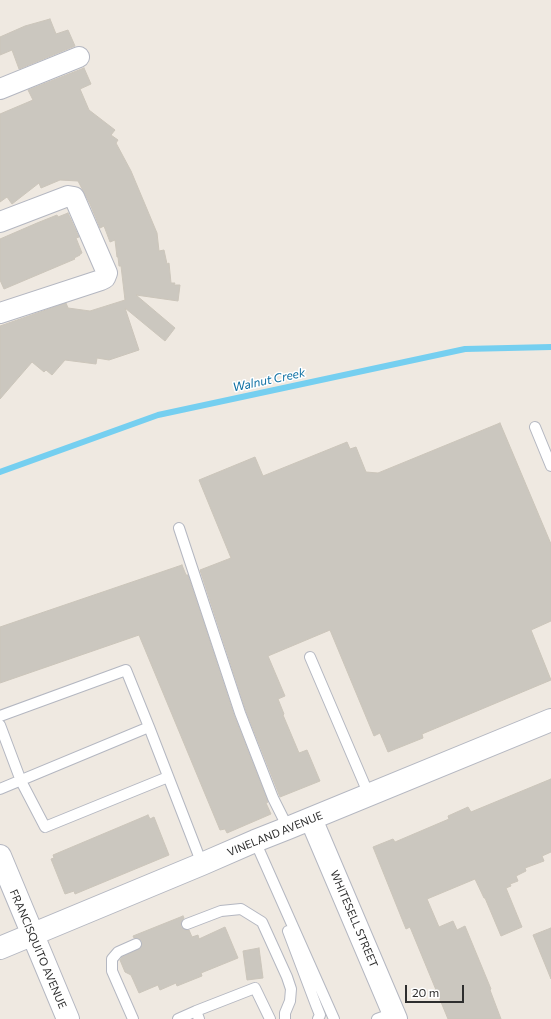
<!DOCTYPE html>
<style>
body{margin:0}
#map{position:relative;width:551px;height:1019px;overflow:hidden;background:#efe9e1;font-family:Commissioner,sans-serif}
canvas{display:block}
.scale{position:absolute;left:405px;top:985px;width:59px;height:18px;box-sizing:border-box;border:2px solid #2e2e2e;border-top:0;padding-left:5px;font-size:12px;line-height:14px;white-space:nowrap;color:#2e2e2e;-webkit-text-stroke:3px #fff;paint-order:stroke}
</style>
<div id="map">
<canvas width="551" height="1019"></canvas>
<div class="scale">20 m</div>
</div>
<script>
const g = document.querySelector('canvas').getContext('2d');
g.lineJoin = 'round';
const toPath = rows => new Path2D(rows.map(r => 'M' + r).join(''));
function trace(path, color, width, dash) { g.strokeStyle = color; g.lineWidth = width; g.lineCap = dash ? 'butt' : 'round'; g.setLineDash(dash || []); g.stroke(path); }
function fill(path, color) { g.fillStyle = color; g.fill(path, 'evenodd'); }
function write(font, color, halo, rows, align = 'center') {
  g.font = font + ' Commissioner,sans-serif'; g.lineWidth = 3; g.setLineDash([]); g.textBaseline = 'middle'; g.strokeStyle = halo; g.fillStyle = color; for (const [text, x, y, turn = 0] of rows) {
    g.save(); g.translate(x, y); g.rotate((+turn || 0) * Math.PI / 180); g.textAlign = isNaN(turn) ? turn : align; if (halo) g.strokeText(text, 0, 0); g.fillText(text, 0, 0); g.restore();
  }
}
trace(toPath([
 [0,472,158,415,465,349,551,347]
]), '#75cff0', 6);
const building = toPath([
 [50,19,56,34,68,30,75,46,19,69,12,50,0,55,0,37,25,26,50,19],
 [84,68,91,84,80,89,89,110,115,130,111,135,118,140,116,143,131,171,157,233,159,251,164,250,167,264,169,263,171,283,175,283,174,285,180,285,178,301,136,295,175,328,165,341,125,308,139,350,109,360,97,358,96,364,65,360,52,375,46,370,44,372,32,362,0,399,0,326,66,303,68,308,90,311,125,300,121,266,119,266,118,257,117,257,115,240,110,242,104,226,100,228,90,204,78,181,60,180,41,188,39,183,12,204,7,197,0,202,0,114,33,100,28,90,84,68],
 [68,213,79,237,76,238,82,253,80,254,80,255,74,258,75,259,4,289,0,280,0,239,37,223,57,215,58,217,68,213],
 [500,423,551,544,551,621,531,630,551,680,422,734,423,738,388,752,380,733,374,736,330,630,268,656,285,696,278,699,284,714,283,715,299,753,307,750,320,781,280,797,246,711,200,570,231,558,199,480,255,457,263,476,347,442,350,449,356,447,366,472,378,473,500,423],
 [182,565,186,575,188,575,234,715,268,802,266,803,271,814,227,833,225,829,220,830,139,635,0,683,0,627,182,565],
 [551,779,551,852,542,856,544,861,525,868,526,871,516,876,518,881,510,884,511,886,506,888,522,927,501,936,485,898,484,898,475,879,427,899,439,927,453,921,457,930,465,926,491,989,490,990,501,1019,448,1019,410,927,406,929,373,847,393,839,395,842,449,819,448,816,468,807,471,812,551,779],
 [148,815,150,819,154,817,169,855,75,894,74,891,65,894,51,859,54,858,53,855,148,815],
 [183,916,184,918,181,923,181,927,186,930,189,930,192,937,198,935,199,939,225,927,238,958,201,973,202,976,177,986,176,983,160,990,158,985,139,993,131,975,125,972,120,960,122,957,141,947,142,941,137,938,134,938,133,936,183,916],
 [551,928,551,979,533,935,551,928],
 [259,948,263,978,247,980,243,951,259,948]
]);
fill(building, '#cbc7bf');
trace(building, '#cbc5ba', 1);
const lane = toPath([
 [535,427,551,466],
 [179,528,240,713,273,798,288,828],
 [310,657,369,795],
 [0,716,126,670,149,727],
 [0,725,21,781,45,827,168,777],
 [0,789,149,727,202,864],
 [255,841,334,1019],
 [187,924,221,911,241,909,262,922,287,977,291,989,290,1001,285,1013,285,1019],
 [288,931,316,1005,320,1015,318,1019],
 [196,1011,255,988,270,1019],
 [133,1019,112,971,112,959,118,952,136,944],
 [178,1019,196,1011,199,1019],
 [377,1019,394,1013]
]);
const street = toPath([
 [0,89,79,57],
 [0,222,68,196,74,197,107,273,105,278,101,280,0,313]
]);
const secondary = toPath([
 [311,819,396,1019],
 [0,856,68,1019],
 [0,948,202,864,255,841,288,828,551,720]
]);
trace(lane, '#b4b7c1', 12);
trace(street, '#b4b7c1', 22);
trace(secondary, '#b4b7c1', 24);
trace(lane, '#fff', 10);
trace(street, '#fff', 20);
trace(secondary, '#fff', 22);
write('11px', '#2e2e2e', '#fff', [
 ["VINELAND AVENUE",275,834,-22],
 ["WHITESELL STREET",354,919,67],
 ["FRANCISQUITO AVENUE",38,949,67]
]);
write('italic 12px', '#0d6fa3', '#fff', [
 ["Walnut Creek",269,380,-12]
]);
</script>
